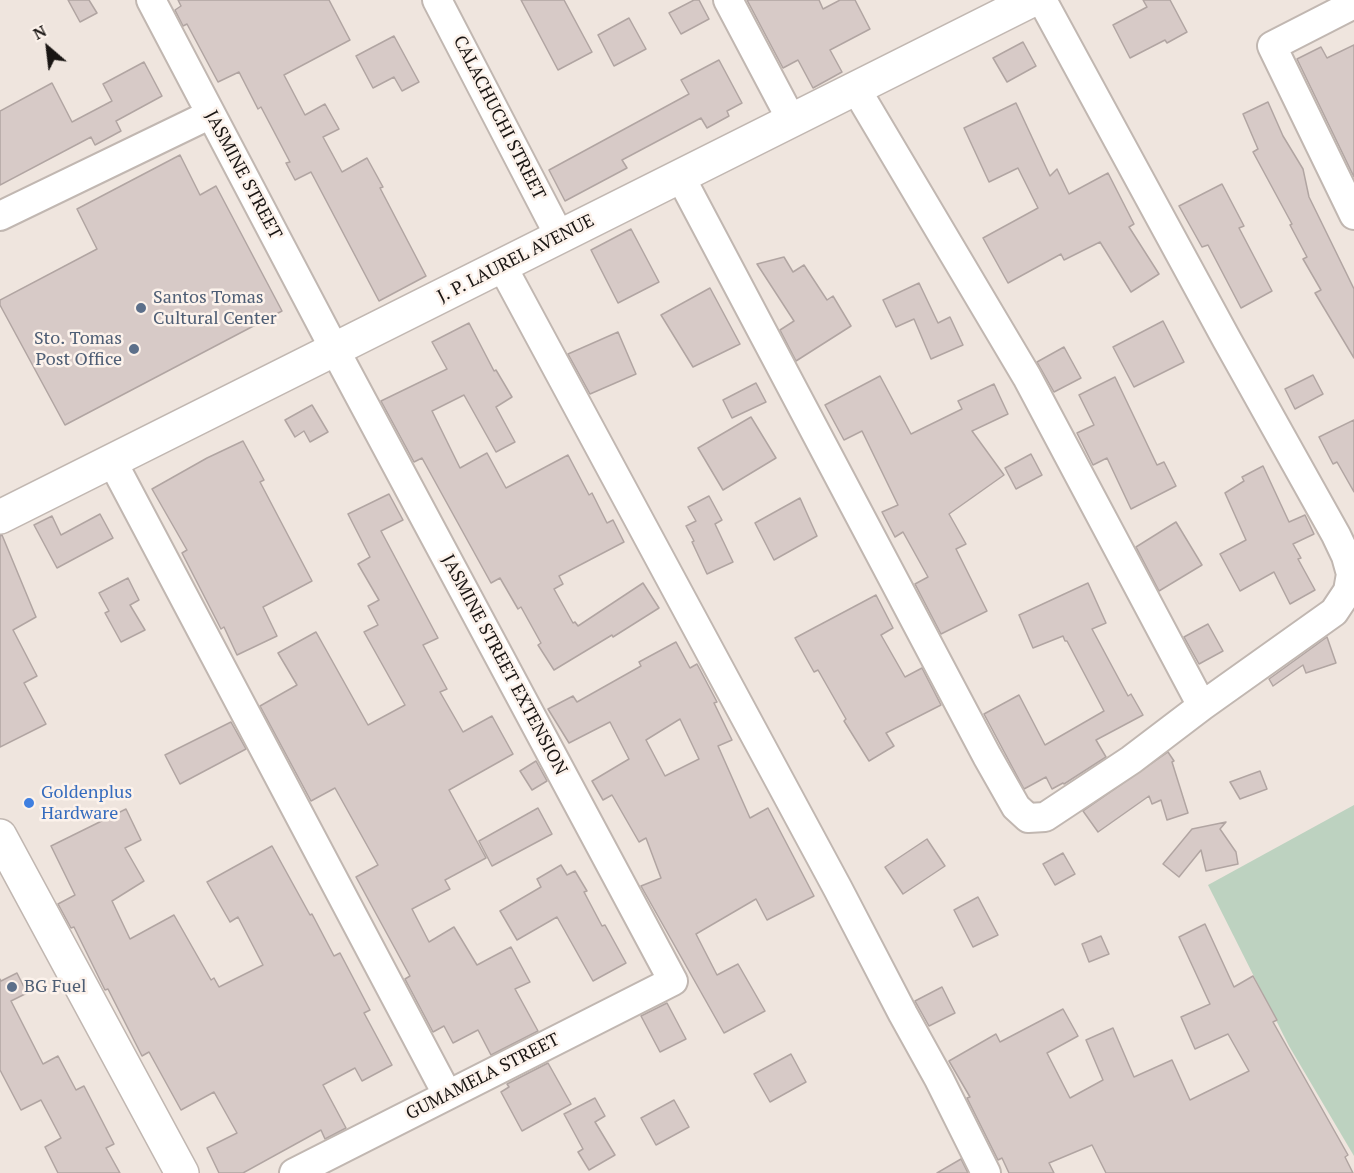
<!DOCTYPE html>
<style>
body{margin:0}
#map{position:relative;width:1354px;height:1173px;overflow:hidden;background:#efe5de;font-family:"PT Serif",serif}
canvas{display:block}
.north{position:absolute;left:18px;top:18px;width:60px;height:60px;-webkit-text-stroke:4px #fcf2eb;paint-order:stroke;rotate:332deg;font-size:16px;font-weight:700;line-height:24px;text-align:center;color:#191513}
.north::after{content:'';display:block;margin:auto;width:21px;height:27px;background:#191513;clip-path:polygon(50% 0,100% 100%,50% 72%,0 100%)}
</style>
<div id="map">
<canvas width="1354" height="1173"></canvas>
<div class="north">N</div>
</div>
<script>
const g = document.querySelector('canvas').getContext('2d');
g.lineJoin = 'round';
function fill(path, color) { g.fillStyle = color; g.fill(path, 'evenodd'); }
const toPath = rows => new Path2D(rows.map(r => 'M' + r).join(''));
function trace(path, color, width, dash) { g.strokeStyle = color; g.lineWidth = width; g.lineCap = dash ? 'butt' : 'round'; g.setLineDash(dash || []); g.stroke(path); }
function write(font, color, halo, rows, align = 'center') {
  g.font = font + ' "PT Serif",serif'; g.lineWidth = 5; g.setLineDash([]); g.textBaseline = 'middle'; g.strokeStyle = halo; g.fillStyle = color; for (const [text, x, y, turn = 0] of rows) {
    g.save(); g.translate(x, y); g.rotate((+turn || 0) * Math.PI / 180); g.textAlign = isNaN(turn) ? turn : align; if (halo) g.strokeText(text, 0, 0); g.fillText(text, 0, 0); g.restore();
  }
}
fill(toPath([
 [1354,805,1354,1156,1289,1046,1208,885]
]), '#bdd2c0');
const building = toPath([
 [68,0,89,0,97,13,80,22,68,0],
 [178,0,329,0,350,40,284,75,305,115,325,104,339,129,323,137,342,172,367,158,383,187,380,188,426,276,379,301,311,172,295,180,286,163,290,162,261,107,258,109,239,72,218,82,187,24,183,26,175,10,181,6,178,0],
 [521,0,564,0,592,52,558,70,521,0],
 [694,0,699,0,709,19,681,34,669,13,694,0],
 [747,0,819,0,823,9,840,0,855,0,870,29,830,50,842,72,813,88,798,60,783,68,747,0],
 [1143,0,1170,0,1187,32,1167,43,1165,40,1130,58,1113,25,1147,7,1143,0],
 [629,18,646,49,614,66,598,35,629,18],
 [394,36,419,82,402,91,394,77,373,88,356,56,394,36],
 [1023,42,1036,66,1007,82,993,58,1023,42],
 [1354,45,1354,177,1297,59,1321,47,1327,58,1354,45],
 [719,60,742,103,727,111,729,116,707,128,701,118,622,160,627,168,565,201,549,170,689,94,681,80,719,60],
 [144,62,162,96,116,121,121,131,95,145,91,137,0,185,0,111,52,83,72,122,112,101,103,84,144,62],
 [1268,102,1283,136,1303,169,1309,197,1354,289,1354,358,1315,293,1321,290,1303,259,1307,257,1290,225,1292,224,1253,152,1258,149,1243,114,1268,102],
 [1016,103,1050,176,1057,169,1069,194,1108,173,1134,224,1129,227,1159,274,1131,292,1100,242,1064,260,1061,254,1008,283,983,238,1038,208,1018,168,989,182,964,128,1016,103],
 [180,155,200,195,216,186,282,311,65,425,0,305,0,300,97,249,77,209,180,155],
 [1222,184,1244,226,1239,228,1272,291,1241,308,1208,245,1202,247,1179,206,1222,184],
 [631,229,659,282,618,303,591,250,631,229],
 [784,257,793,272,804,265,827,300,833,296,851,326,796,361,780,330,794,321,757,264,784,257],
 [919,283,938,323,950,317,963,345,931,359,914,319,896,327,883,300,919,283],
 [710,288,740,344,693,367,661,315,710,288],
 [1163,321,1184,362,1134,387,1113,347,1163,321],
 [469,323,494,371,496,370,512,397,496,407,515,442,496,452,464,395,432,411,460,468,487,453,506,488,568,455,589,495,592,493,607,523,613,520,624,542,559,576,563,584,554,589,573,623,575,622,578,626,643,583,659,608,613,637,612,635,554,670,538,645,541,643,521,607,518,609,500,578,491,583,422,458,414,462,381,401,447,369,432,342,469,323],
 [618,332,636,374,590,394,568,354,618,332],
 [1064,347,1081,378,1054,392,1037,362,1064,347],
 [1313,375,1323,394,1295,409,1285,389,1313,375],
 [880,376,911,434,962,409,958,401,994,384,1008,414,972,431,1004,475,949,514,966,544,956,549,987,611,941,634,915,584,928,577,903,532,895,537,882,512,898,505,862,431,844,440,825,405,880,376],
 [1115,377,1157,465,1164,462,1176,486,1131,509,1107,458,1093,465,1077,433,1094,425,1079,395,1115,377],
 [756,383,766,402,732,418,723,400,756,383],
 [312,405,328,432,310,442,304,431,295,437,285,420,312,405],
 [751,417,776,458,723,490,698,448,751,417],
 [1354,420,1354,492,1337,462,1333,464,1319,437,1354,420],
 [243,441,264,480,260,482,312,581,263,607,277,636,237,655,224,627,221,629,182,553,187,550,152,489,207,458,243,441],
 [1031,454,1042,475,1016,489,1005,468,1031,454],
 [1263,466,1289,522,1305,515,1314,534,1293,544,1301,558,1298,559,1315,590,1290,604,1274,572,1240,591,1220,554,1246,540,1225,493,1244,481,1242,477,1263,466],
 [389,494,403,520,381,531,438,638,423,645,447,689,440,692,463,732,492,716,513,754,449,790,486,858,445,880,450,889,412,909,429,942,454,927,477,965,511,947,530,982,515,989,538,1031,491,1055,478,1030,453,1043,444,1026,433,1032,405,979,410,976,356,877,378,865,335,788,311,801,260,706,297,685,278,653,316,632,368,725,405,705,364,632,378,625,368,606,379,600,358,564,370,557,348,514,389,494],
 [709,496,722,520,715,524,733,562,707,574,692,542,694,541,686,526,696,521,688,507,709,496],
 [800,498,817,536,774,560,755,523,800,498],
 [100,514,113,538,57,568,34,525,52,516,61,535,100,514],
 [1176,522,1202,565,1159,591,1136,547,1176,522],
 [2,535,36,617,13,630,37,676,24,683,46,724,0,747,0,536,2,535],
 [128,578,139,600,130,605,145,630,121,642,105,613,109,611,99,593,128,578],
 [1088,583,1106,623,1092,629,1128,696,1131,694,1143,715,1096,740,1106,757,1064,784,1063,783,1052,789,1046,777,1024,789,984,714,1019,695,1045,745,1104,711,1067,641,1065,641,1063,636,1033,648,1019,615,1088,583],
 [876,595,893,628,881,635,905,677,922,668,941,705,886,733,894,746,869,761,844,721,846,719,818,670,814,672,795,638,876,595],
 [1208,624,1223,651,1199,664,1184,637,1208,624],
 [1327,637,1336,663,1306,673,1303,665,1273,686,1269,679,1327,637],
 [676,642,690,668,697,664,717,702,714,703,732,740,718,746,750,818,768,808,814,896,767,920,756,899,696,934,717,975,738,964,765,1011,724,1033,641,886,661,878,646,838,639,842,612,795,603,800,592,781,629,759,610,722,569,743,548,709,573,696,577,702,641,666,639,662,676,642],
 [680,719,699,759,665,776,646,740,680,719],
 [231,722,246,749,180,784,165,755,231,722],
 [1168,752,1174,761,1172,762,1188,813,1167,820,1161,800,1152,804,1149,796,1098,832,1083,811,1168,752],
 [536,761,547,781,532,790,520,771,536,761],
 [1260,771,1267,789,1240,799,1230,782,1260,771],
 [538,808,552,834,492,866,479,841,538,808],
 [126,809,141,840,125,848,144,881,112,901,130,939,174,915,211,980,214,978,219,987,263,965,238,917,230,922,207,882,272,846,310,915,312,914,334,956,340,953,370,1010,364,1013,392,1065,362,1081,355,1068,323,1085,346,1128,325,1139,321,1130,243,1173,219,1173,207,1148,237,1133,214,1092,181,1110,149,1052,142,1056,108,989,105,990,74,927,71,928,58,904,75,895,51,846,126,809],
 [1226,822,1220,829,1236,852,1238,864,1206,871,1201,850,1179,877,1163,864,1192,829,1226,822],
 [927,839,945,866,903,894,885,867,927,839],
 [1063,853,1075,874,1055,885,1043,864,1063,853],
 [561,865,567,875,575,871,587,891,584,892,602,926,605,925,626,963,593,981,557,917,517,940,500,911,541,887,537,879,561,865],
 [978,897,998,935,973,947,954,910,978,897],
 [1205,924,1234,987,1253,976,1277,1020,1273,1022,1348,1155,1345,1157,1353,1173,1106,1173,1092,1145,1049,1163,1054,1173,1009,1173,1002,1158,998,1160,967,1098,970,1097,949,1061,996,1034,1000,1042,1063,1009,1078,1036,1047,1053,1070,1098,1103,1080,1086,1040,1113,1028,1134,1077,1172,1060,1190,1100,1249,1071,1228,1034,1195,1049,1181,1017,1210,1004,1179,937,1205,924],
 [1101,936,1109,954,1089,962,1082,944,1101,936],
 [17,973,27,993,11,1001,43,1064,58,1056,76,1090,84,1086,114,1144,106,1148,120,1173,58,1173,45,1147,61,1138,41,1100,21,1110,0,1070,0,979,1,981,17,973],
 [942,987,955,1013,929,1026,915,1001,942,987],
 [667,1003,686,1039,660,1052,641,1016,667,1003],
 [791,1054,806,1082,770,1102,754,1074,791,1054],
 [548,1063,571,1104,522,1131,501,1092,509,1087,507,1084,548,1063],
 [595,1098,605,1116,595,1122,615,1155,589,1170,578,1152,583,1149,564,1114,595,1098],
 [674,1100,689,1127,656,1145,641,1118,674,1100],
 [961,1159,968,1173,937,1173,961,1159]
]);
fill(building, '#d7cac7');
trace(building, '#b1a5a2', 1.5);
const street = toPath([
 [151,0,335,350,673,981,294,1173],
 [437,0,560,237],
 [728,0,792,121],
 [1354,4,1272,46,1354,215],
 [856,89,1027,377,1202,706],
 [680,176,987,756,1016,807,1028,818,1045,817,1131,760,1202,706,1334,612,1348,591,1351,574,1346,556,1336,535,1227,340,1042,0],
 [0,216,211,114],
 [502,266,838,889,903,1014,939,1079,986,1173],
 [112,461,447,1094]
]);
const secondary = toPath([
 [0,517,1032,0]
]);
const primary = toPath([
 [0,836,182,1173]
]);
trace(street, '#c1b7b1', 32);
trace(secondary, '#c1b7b1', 36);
trace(primary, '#c1b7b1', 36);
trace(street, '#fff', 28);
trace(secondary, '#fff', 33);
trace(primary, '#fff', 33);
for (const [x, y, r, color] of [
 [141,308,6,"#5c6f8a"],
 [134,349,6,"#5c6f8a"],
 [29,803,6,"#3f7fe0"],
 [12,987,6,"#5c6f8a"]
]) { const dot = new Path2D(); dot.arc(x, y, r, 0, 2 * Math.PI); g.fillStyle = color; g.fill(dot); trace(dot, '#fcf2eb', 2); }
write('18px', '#191513', '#fcf2eb', [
 ["CALACHUCHI STREET",499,118,63],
 ["JASMINE STREET",243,175,62],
 ["J. P. LAUREL AVENUE",516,259,-27],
 ["JASMINE STREET EXTENSION",504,665,62],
 ["GUMAMELA STREET",483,1077,-27]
]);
write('18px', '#4e5e75', '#fcf2eb', [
 ["Santos Tomas",153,298],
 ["Cultural Center",153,319],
 ["Sto. Tomas",122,339,"right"],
 ["Post Office",122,360,"right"],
 ["BG Fuel",24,987]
], 'left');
write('18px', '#366cbe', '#fcf2eb', [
 ["Goldenplus",41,793],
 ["Hardware",41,814]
], 'left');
</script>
